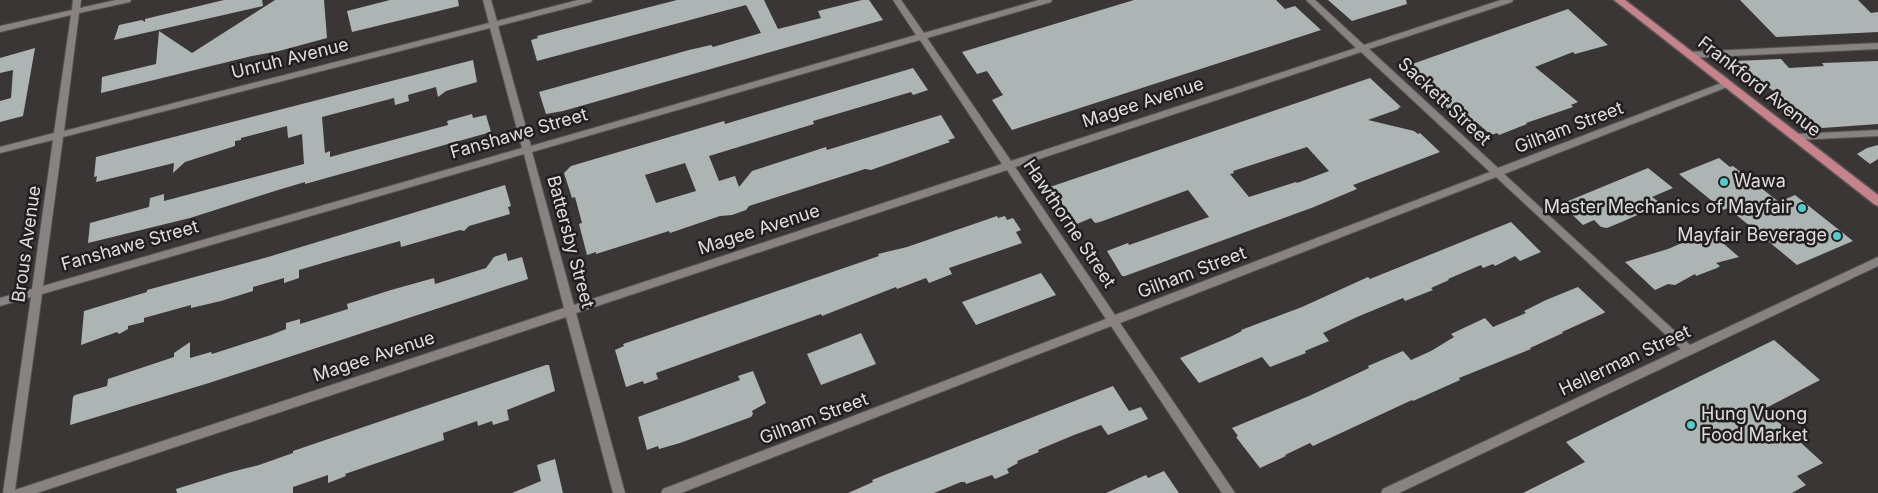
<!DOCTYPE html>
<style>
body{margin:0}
canvas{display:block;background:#3b3636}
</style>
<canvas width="1878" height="493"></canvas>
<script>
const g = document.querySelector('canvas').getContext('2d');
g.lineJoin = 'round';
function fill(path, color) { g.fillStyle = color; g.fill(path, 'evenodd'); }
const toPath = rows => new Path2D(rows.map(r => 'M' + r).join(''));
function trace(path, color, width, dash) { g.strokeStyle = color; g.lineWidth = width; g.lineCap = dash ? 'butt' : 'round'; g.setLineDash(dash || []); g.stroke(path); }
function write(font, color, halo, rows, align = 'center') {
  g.font = font + ' Inter,sans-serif'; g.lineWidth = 5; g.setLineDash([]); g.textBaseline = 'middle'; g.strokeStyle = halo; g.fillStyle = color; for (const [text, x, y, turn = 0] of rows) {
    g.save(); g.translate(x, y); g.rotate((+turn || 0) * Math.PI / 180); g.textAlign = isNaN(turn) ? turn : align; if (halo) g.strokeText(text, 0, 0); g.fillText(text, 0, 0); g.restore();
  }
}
fill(toPath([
 [224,0,262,0,263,6,114,40,119,25,142,20,145,22,145,19],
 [275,0,324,0,327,38,279,51,252,56,101,93,102,77,156,64,159,31,192,53],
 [390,0,458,0,459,6,352,32,347,11],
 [677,0,764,0,778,29,821,18,818,11,862,0,869,0,883,20,563,111,546,114,539,92,689,50,711,45,713,47,761,33,746,5,537,61,531,40,538,38,537,36],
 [1134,0,1276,0,1285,9,1295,6,1321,30,1012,130,992,100,1003,95,987,71,977,74,962,52],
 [1328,0,1406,0,1407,4,1352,21],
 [1740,0,1858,0,1871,13,1878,12,1878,32,1776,37],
 [1568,9,1608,45,1575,54,1573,52,1535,67,1578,102,1571,105,1573,107,1526,123,1527,124,1499,135,1497,133,1491,135,1475,121,1466,124,1401,68],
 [35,48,23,116,0,122,0,101,11,98,13,70,0,73,0,58],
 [1781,59,1789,68,1824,66,1822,63,1878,61,1878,124,1822,128,1734,61],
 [473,60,477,82,446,91,438,97,436,87,408,95,409,101,395,105,394,98,322,117,325,153,330,151,330,157,448,125,447,121,472,114,473,118,486,115,491,132,305,184,305,182,278,190,190,218,88,243,90,223,149,207,150,198,164,194,164,201,304,164,302,134,288,138,287,126,241,138,241,140,235,141,235,146,185,162,173,173,174,163,96,182,97,176,94,177,96,157],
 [913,68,928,90,913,95,911,92,813,121,814,124,709,156,719,181,735,176,739,187,752,171,826,147,827,150,941,115,955,138,948,140,950,142,871,170,865,169,749,206,746,210,732,215,720,216,670,233,669,231,596,254,596,252,587,255,579,224,582,223,575,197,572,198,564,173,571,166,724,121,725,124],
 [685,163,696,191,656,203,645,175],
 [1370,78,1401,107,1398,108,1399,109,1368,120,1414,131,1418,134,1420,133,1440,152,1353,185,1357,189,1314,207,1125,276,1122,276,1107,251,1128,243,1129,245,1209,217,1188,190,1100,222,1095,223,1091,218,1077,224,1050,187],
 [1307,147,1329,171,1297,183,1296,182,1249,197,1230,174,1234,173,1233,171],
 [1878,145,1878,159,1870,164,1857,154,1867,148],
 [1719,158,1730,167,1733,166,1779,202,1795,195,1853,241,1797,265,1728,208,1723,210,1679,174],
 [1648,168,1673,188,1652,197,1662,204,1624,221,1607,228,1601,227,1594,220,1583,225,1561,204],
 [505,185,511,206,508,207,510,214,469,226,464,231,460,230,401,247,400,241,343,257,299,270,299,278,284,283,284,278,253,287,253,291,221,301,191,308,191,305,144,318,144,322,128,326,128,329,119,334,117,332,81,345,84,311,147,292,147,290,268,257],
 [997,216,998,218,1005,216,1007,220,1013,218,1021,230,1016,232,1022,243,949,268,952,274,929,283,926,278,897,289,896,287,822,316,821,314,656,373,658,379,644,384,643,381,626,387,615,350,624,346,623,344,879,256,878,254,907,247],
 [1511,222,1541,252,1520,261,1515,256,1495,266,1493,264,1483,268,1481,265,1448,279,1449,280,1431,288,1433,290,1405,301,1403,298,1357,317,1323,333,1329,341,1305,351,1306,353,1270,367,1262,357,1199,383,1180,358,1230,337,1242,331,1241,330,1302,307,1368,277,1370,279],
 [1709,231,1739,257,1716,263,1720,266,1717,268,1696,276,1695,274,1675,285,1668,284,1655,290,1625,262,1668,249],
 [506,253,508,261,522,257,528,279,209,383,70,425,73,397,75,395,107,386,108,379,174,357,174,353,190,342,190,358,211,352,212,354,271,335,286,329,286,323,300,319,300,324,348,309,347,304,391,290,434,278,435,284,486,268,494,257],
 [1041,273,1056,295,976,325,962,302],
 [1578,287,1605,312,1604,313,1562,332,1563,333,1530,348,1531,349,1459,378,1460,380,1413,401,1412,400,1313,446,1310,443,1285,455,1286,456,1260,468,1236,437,1238,436,1232,428,1309,396,1369,368,1368,366,1403,351,1411,360,1431,351,1454,337,1451,334,1485,318,1493,327,1526,313,1524,311,1546,300],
 [861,333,876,364,821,385,807,354],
 [1774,340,1820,380,1764,409,1823,463,1797,476,1806,485,1792,493,1523,493,1585,462,1566,442],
 [546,365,549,365,555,391,507,410,509,420,493,425,492,421,478,426,477,421,443,433,444,440,345,474,346,476,328,483,328,475,293,487,293,493,177,493,176,489,231,472,259,465,293,453,293,451],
 [753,371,766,403,752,411,753,414,751,417,680,443,659,449,658,446,647,450,638,417,740,380,738,376],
 [1113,386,1129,411,1141,407,1148,419,1108,435,1101,425,1074,435,1038,450,1039,452,1017,461,1018,463,1007,469,1009,473,995,479,992,475,966,484,965,482,961,482,934,493,848,493,873,482,872,480,887,474],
 [555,459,563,493,512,493,541,481,537,465],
 [1164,471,1179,493,1106,493,1146,475,1148,478]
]), '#adb4b4');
const street = toPath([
 [73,0,81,0,80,8,116,0,131,0,130,2,79,13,64,131,489,23,483,0,491,0,497,21,578,0,592,0,591,2,498,26,531,146,916,35,893,0,901,0,924,33,1039,0,1052,0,1051,2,927,38,1011,161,1356,48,1306,0,1315,0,1364,45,1501,0,1513,0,1512,2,1369,49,1498,168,1724,82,1730,82,1731,84,1730,86,1504,174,1690,345,1878,257,1878,266,1399,493,1381,493,1383,489,1681,349,1496,177,1120,323,1235,493,1222,493,1111,326,681,493,661,493,663,489,1106,319,1007,170,576,313,625,493,613,493,566,317,37,493,3,493,31,297,0,306,0,298,32,289,53,140,0,153,0,147,54,133,71,15,0,32,0,26,72,10,73,0],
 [490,28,522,148,43,286,63,137,490,28],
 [920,40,1002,164,574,305,532,152,920,40],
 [1361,52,1490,172,1115,315,1015,167,1361,52],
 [524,154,564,308,15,490,42,294,524,154],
 [1878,43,1878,49,1689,58,1685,55,1689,52,1878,43],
 [1878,130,1878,136,1796,140,1791,137,1796,134,1878,130]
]);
const primary = toPath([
 [1614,0,1625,0,1878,195,1878,206,1874,204,1614,0]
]);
trace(street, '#575353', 2);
trace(primary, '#575353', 3);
fill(street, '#898283');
fill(primary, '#c7838b');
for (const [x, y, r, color] of [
 [1724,182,5,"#53cdcb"],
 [1802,208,5,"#53cdcb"],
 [1837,236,5,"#53cdcb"],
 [1691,425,5,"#53cdcb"]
]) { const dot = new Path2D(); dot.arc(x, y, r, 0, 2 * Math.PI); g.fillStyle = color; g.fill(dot); trace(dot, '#201e1e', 2); }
write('18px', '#e1dddd', '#201e1e', [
 ["Unruh Avenue",290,59,-14],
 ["Frankford Avenue",1759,87,38],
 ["Sackett Street",1444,102,43],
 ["Magee Avenue",1143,103,-18],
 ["Gilham Street",1569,128,-21],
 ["Fanshawe Street",519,134,-16],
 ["Hawthorne Street",1069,224,56],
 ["Magee Avenue",759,230,-18],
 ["Battersby Street",570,242,75],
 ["Brous Avenue",27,244,-82],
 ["Fanshawe Street",130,246,-16],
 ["Gilham Street",1192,273,-21],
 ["Magee Avenue",374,357,-18],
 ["Hellerman Street",1625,361,-25],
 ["Gilham Street",814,419,-21]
]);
write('18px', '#e1dddd', '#201e1e', [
 ["Wawa",1734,182],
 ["Master Mechanics of Mayfair",1792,208,"right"],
 ["Mayfair Beverage",1827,236,"right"],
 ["Hung Vuong",1701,415],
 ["Food Market",1701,436]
], 'left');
</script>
